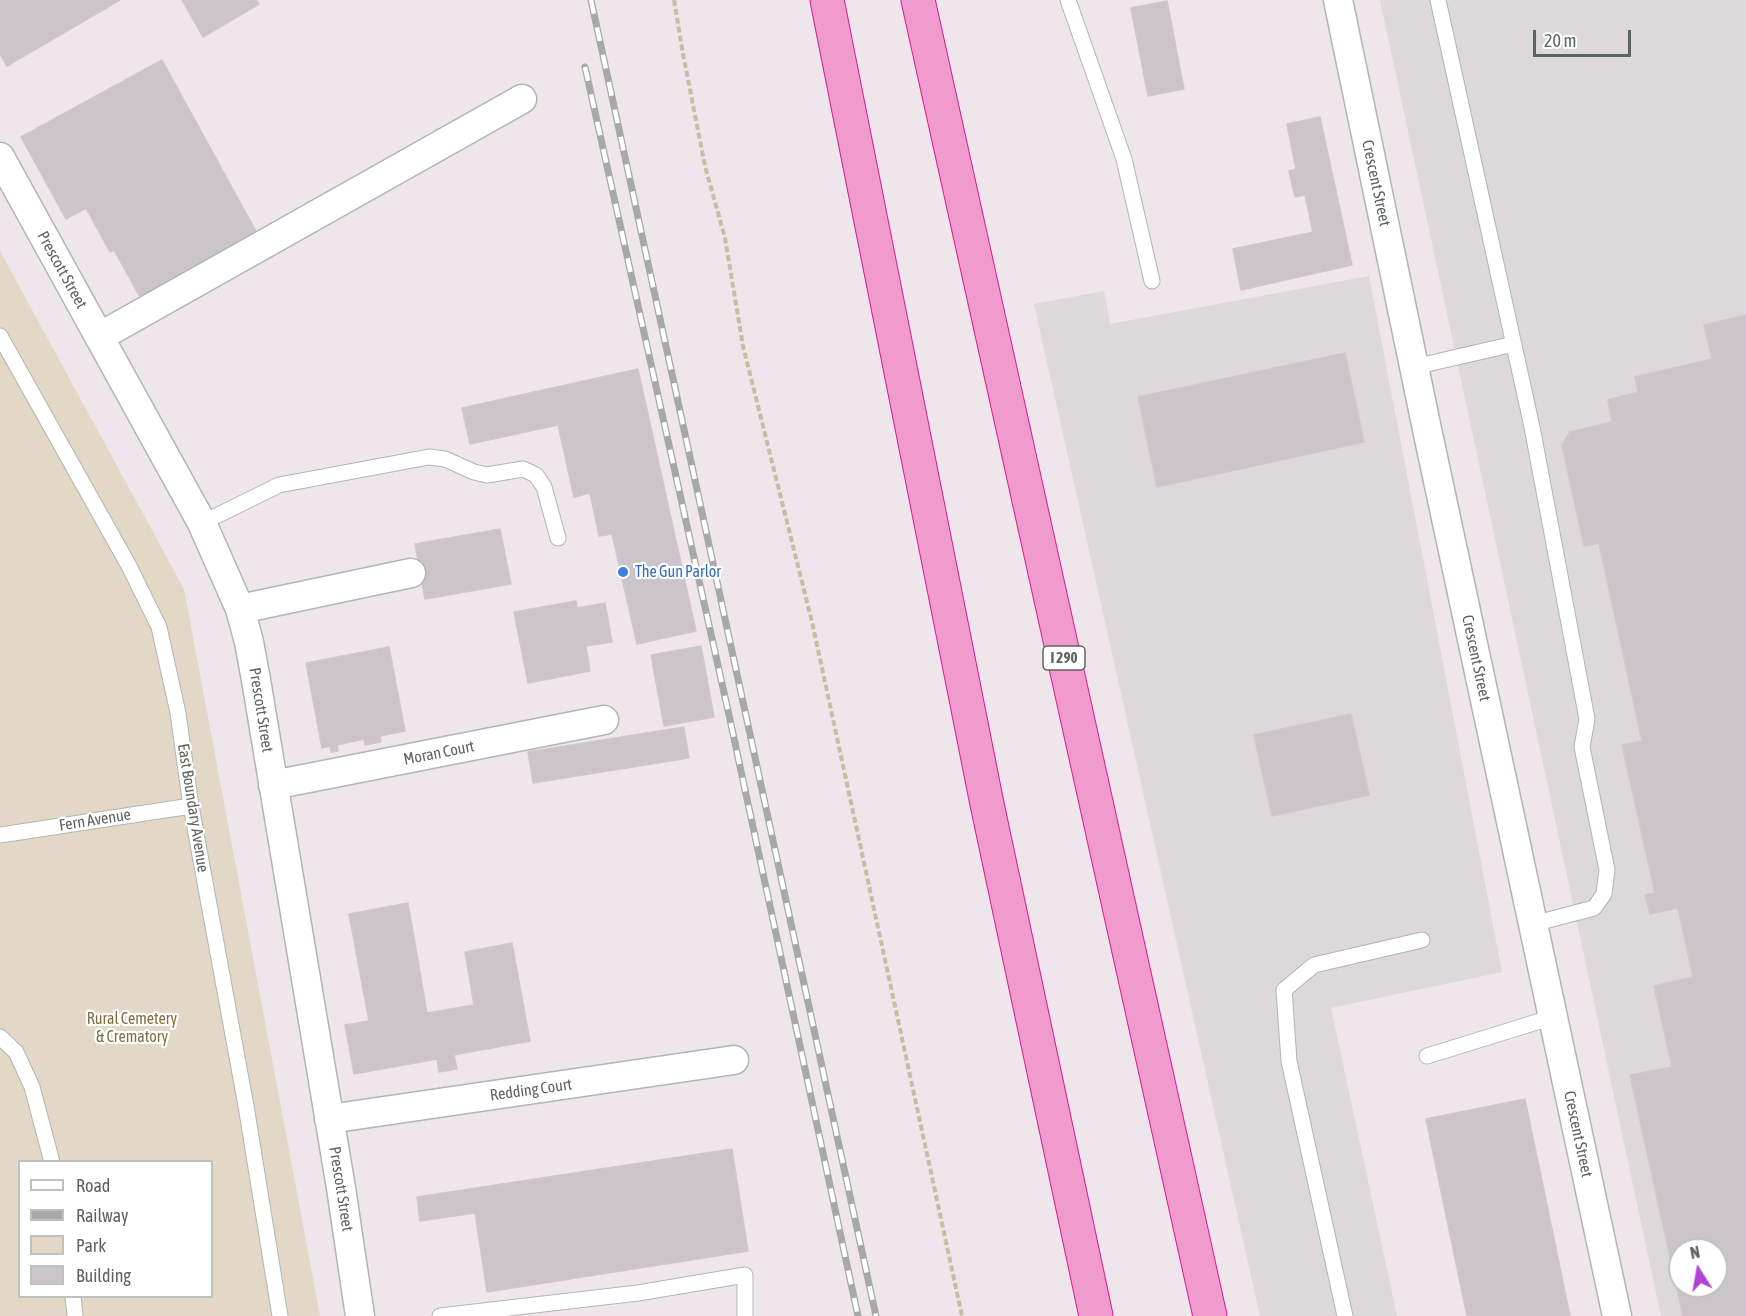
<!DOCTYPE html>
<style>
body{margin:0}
#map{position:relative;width:1746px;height:1316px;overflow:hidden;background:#eee6ea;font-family:"Asap Condensed",sans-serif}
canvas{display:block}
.legend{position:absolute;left:18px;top:1160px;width:195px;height:138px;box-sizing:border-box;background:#fff;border:2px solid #bec1bf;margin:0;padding:8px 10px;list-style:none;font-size:18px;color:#5d645f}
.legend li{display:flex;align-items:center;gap:12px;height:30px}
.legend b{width:30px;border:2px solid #bec1bf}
.north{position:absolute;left:1668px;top:1238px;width:60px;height:60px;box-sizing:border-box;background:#fff;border:2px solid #bec1bf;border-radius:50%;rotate:349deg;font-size:16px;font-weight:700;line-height:24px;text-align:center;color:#5d645f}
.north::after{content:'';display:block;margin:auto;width:21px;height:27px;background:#af45d5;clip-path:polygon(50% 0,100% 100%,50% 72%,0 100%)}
.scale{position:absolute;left:1533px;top:30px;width:98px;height:27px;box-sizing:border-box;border:3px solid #5d645f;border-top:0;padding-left:8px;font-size:18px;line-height:21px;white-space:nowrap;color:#5d645f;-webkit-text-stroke:4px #fff;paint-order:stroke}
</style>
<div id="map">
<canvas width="1746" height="1316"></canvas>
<ul class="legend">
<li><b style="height:8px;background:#fff"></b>Road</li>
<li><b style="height:8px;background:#a6a9a7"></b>Railway</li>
<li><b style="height:16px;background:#e2d8c5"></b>Park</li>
<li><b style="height:16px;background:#cbc4c9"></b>Building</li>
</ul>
<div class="north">N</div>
<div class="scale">20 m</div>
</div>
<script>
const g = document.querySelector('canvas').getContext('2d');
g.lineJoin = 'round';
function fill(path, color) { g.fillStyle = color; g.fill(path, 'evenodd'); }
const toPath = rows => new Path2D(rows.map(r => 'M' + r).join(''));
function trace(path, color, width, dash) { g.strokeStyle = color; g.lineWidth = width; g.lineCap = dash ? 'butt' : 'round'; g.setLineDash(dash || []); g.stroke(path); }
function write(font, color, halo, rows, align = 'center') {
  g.font = font + ' "Asap Condensed",sans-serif'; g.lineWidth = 4.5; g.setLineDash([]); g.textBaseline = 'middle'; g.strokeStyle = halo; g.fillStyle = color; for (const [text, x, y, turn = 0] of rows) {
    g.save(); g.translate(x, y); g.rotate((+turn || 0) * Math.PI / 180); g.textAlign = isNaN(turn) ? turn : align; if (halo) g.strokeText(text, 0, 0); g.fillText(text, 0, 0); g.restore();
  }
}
fill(toPath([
 [1380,0,1746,0,1746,1316,1661,1316],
 [1680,1250,1716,1250,1716,1286,1680,1286],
 [1369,276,1502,972,1331,1008,1397,1316,1260,1316,1034,304,1104,291,1110,324]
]), '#ddd8da');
fill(toPath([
 [0,251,184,589,320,1316,0,1316],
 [20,1162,212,1162,212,1296,20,1296]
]), '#e2d8c5');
const building = toPath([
 [0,0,120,0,7,66,0,54,0,0],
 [182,0,256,0,259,4,203,37,182,0],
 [1167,1,1184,89,1148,96,1131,8,1167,1],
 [162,60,257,233,140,297,114,250,110,252,86,208,66,219,21,137,162,60],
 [1320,117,1352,265,1241,290,1233,249,1313,232,1305,195,1295,197,1289,171,1296,169,1287,124,1320,117],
 [1746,315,1746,1316,1683,1316,1630,1075,1672,1067,1654,986,1693,977,1678,908,1650,914,1645,895,1655,893,1622,745,1642,741,1599,543,1584,546,1562,445,1570,432,1612,422,1608,400,1638,392,1635,377,1712,359,1704,325,1746,315],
 [1680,1250,1716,1250,1716,1286,1680,1286,1680,1250],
 [1345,353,1364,442,1157,487,1138,397,1345,353],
 [638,369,696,631,637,644,612,534,599,536,590,493,574,497,558,425,470,444,462,408,638,369],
 [500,529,511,584,425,599,415,544,500,529],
 [576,601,577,608,605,603,612,642,586,646,590,671,528,683,514,612,576,601],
 [701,646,714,717,664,726,651,655,701,646],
 [389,647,405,731,380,736,381,742,365,745,364,739,337,745,338,751,331,752,330,746,322,748,306,663,389,647],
 [1351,714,1369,795,1272,816,1254,735,1351,714],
 [684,727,689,758,533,783,528,752,684,727],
 [408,903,427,1013,474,1005,465,952,512,943,530,1041,454,1055,457,1069,439,1072,437,1059,354,1074,345,1025,369,1021,349,914,408,903],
 [1525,1099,1570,1316,1467,1316,1426,1119,1525,1099],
 [732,1149,748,1251,487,1292,475,1213,420,1221,417,1197,732,1149]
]);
fill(building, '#cbc4c9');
trace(building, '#d2c5cd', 1.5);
const lane = toPath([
 [1068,0,1124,159,1152,281],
 [1438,0,1532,427,1587,719,1582,747,1607,870,1604,894,1594,908,1533,924],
 [0,336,129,566,159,627,178,713,191,806,246,1106,280,1316],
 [1414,367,1514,344],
 [202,523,279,485,429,457,445,459,474,472,487,475,523,469,536,475,544,487,558,538],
 [0,835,191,806],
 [0,1037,16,1052,32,1087,52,1162],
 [1427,1056,1553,1017],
 [73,1296,75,1316],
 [440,1316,638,1293,745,1275,745,1316],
 [1345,1316,1289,1061,1284,990,1314,965,1422,940]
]);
const street = toPath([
 [1338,0,1428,434,1617,1316],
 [0,157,202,523,240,609,249,642,256,680,341,1188,360,1316],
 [99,337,522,99],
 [240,609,411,573],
 [273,785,604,720],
 [329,1119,734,1060]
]);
const highway = toPath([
 [827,0,987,804,1096,1316],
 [918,0,1210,1316]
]);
trace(lane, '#b1b6b2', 17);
trace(street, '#b1b6b2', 31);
trace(highway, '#d81b96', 35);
trace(toPath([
 [674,0,683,54,705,166,725,238,743,346,812,622,962,1316]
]), '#c2c0a0', 4, [6, 3]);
trace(lane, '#fff', 15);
trace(street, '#fff', 28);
trace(highway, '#f19acd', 33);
const rail = toPath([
 [591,0,876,1316],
 [585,67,729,715,858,1316]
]);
trace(rail, '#a6a9a7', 7);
trace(rail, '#fff', 4.5, [14]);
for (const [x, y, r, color] of [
 [623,572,6,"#3f7fe0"]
]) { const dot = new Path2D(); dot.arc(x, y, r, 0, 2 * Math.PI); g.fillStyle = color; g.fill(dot); trace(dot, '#fff', 2); }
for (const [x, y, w] of [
 [1064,658,42]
]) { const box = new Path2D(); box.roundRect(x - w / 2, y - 12, w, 24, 4.5); g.fillStyle = '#fff'; g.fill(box); trace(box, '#5d645f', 1.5); }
write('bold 15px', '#5d645f', null, [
 ["I 290",1064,658]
]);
write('16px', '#5d645f', '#fff', [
 ["Crescent Street",1376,183,78],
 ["Prescott Street",62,270,61],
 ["Crescent Street",1476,658,78],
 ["Prescott Street",261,710,81],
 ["Moran Court",439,753,-11],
 ["East Boundary Avenue",193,808,81],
 ["Fern Avenue",95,820,-9],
 ["Redding Court",531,1090,-8],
 ["Crescent Street",1578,1134,78],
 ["Prescott Street",341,1189,81]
]);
write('16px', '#366cbe', '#fff', [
 ["The Gun Parlor",635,572]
], 'left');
write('16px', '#816e40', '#fff', [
 ["Rural Cemetery",132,1019],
 ["& Crematory",132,1037]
]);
</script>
